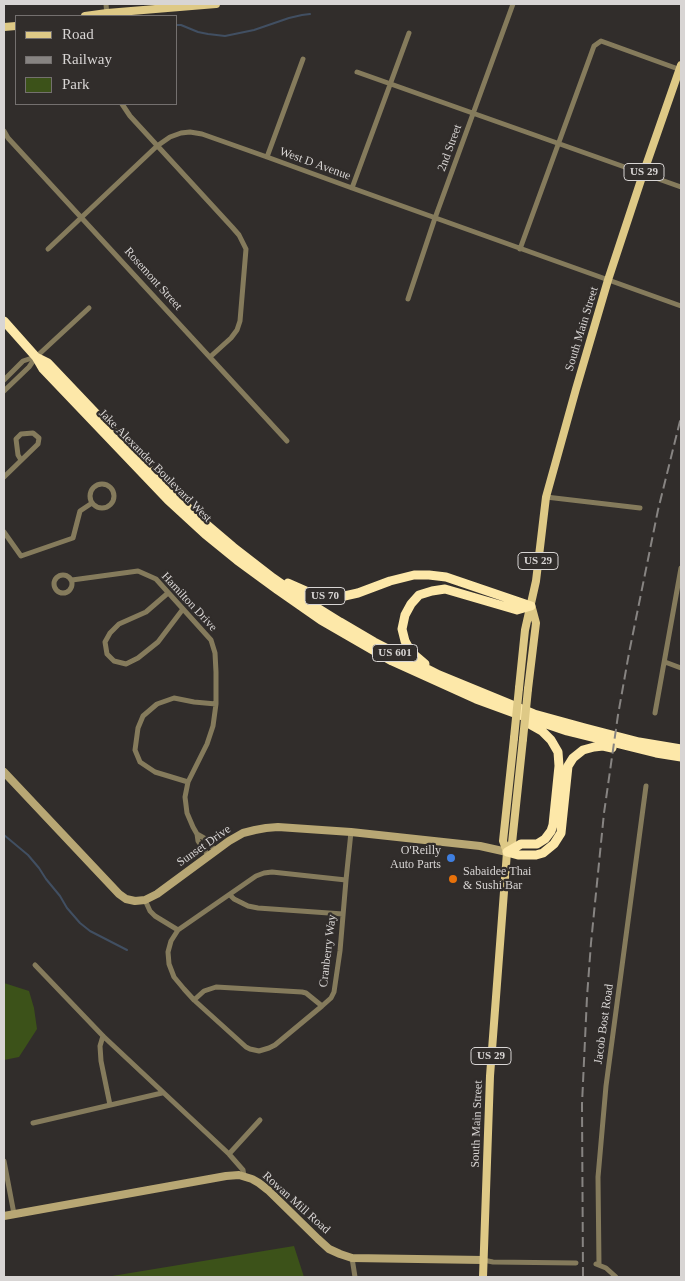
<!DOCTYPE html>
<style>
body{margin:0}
#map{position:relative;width:685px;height:1281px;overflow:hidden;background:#312d2b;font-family:"Times New Roman",serif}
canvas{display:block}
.frame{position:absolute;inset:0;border:5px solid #d8d5d4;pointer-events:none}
.legend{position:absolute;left:15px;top:15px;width:162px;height:90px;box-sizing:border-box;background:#312d2b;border:1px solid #74706f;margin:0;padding:6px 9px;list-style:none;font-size:15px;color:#d8d5d4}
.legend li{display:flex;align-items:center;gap:10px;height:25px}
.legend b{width:25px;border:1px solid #74706f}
</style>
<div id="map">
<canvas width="685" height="1281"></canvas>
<div class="frame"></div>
<ul class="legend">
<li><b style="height:6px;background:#dec986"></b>Road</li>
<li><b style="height:6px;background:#878482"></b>Railway</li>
<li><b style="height:14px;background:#3c5219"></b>Park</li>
</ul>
</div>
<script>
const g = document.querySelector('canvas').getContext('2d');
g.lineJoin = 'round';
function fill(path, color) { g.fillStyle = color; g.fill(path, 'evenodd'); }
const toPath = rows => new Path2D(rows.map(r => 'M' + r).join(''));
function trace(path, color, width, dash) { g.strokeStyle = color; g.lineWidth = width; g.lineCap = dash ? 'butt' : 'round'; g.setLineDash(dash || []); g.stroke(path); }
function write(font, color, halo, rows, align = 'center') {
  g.font = font + ' "Times New Roman",serif'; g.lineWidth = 4.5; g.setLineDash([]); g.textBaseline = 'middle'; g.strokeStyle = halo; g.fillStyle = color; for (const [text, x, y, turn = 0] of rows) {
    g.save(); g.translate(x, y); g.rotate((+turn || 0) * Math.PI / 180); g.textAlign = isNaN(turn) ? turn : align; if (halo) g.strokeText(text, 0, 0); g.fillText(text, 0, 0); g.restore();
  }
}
fill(toPath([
 [4,983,29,991,34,1008,37,1029,19,1057,4,1060],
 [294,1246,304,1277,106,1277]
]), '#3c5219');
trace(toPath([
 [176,25,181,25,198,32,208,34,225,36,254,30,289,18,302,15,310,14],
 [4,835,28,855,39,868,46,879,60,896,67,908,80,923,90,931,127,950]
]), '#414f62', 2);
trace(toPath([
 [106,4,107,16],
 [357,72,681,187],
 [122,104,130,116,232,227,239,235,246,249,240,321,237,330,231,338,210,357],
 [4,131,8,138,287,441],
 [267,157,303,59],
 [352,188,409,33],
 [48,249,157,146,170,137,181,133,190,132,202,134,267,157,352,188,681,306],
 [520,249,594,46,601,41,681,70],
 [408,299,435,218,513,4],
 [4,380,23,361,35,357],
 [4,391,29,367,36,357,89,308],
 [4,477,38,444,39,438,33,433,21,434,16,439,18,455,21,460],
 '90 496a12 12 0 1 1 24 0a12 12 0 1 1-24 0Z',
 [546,497,640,508],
 [4,532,21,556,73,538,80,511,92,503],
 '54 584a9 9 0 1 1 18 0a9 9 0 1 1-18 0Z',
 [72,580,138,571,156,579,211,640,215,653,216,672,216,704,213,726,207,744,188,782,185,797,187,813,193,827,197,834,198,841,208,855],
 [168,593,146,612,119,624,110,633,105,642,107,654,114,661,126,664,138,658,158,642,183,609],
 [665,662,681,668],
 [655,713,681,568],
 [188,782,155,772,140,762,135,750,138,728,143,716,157,704,174,698,194,702,216,704],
 [197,834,204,838,215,850],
 [346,880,272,872,264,873,256,876,178,930,171,941,168,952,169,964,174,977,184,989,194,1000,246,1047,250,1049,259,1051,269,1048,275,1045,322,1006,331,998,334,992,340,951,346,880,351,832],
 [230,895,234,899,248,906,258,908,343,914],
 [145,900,150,911,155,916,178,930],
 [35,965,103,1036,229,1154,243,1170,244,1176],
 [194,1000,204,991,216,987,302,992,306,993,322,1006],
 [103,1036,100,1046,101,1061,110,1105],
 [33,1123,162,1093],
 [229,1154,260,1120],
 [4,1161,14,1214],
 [352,1258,355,1277],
 [483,1260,493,1262,576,1263],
 [596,1264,606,1268,616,1277],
 [599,1265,598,1177,606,1086,646,786]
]), '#857b5c', 5);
trace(toPath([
 [4,772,119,894,126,899,135,901,145,900,157,894,229,841,243,833,255,830,266,828,278,827,351,832,480,846,507,852],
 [4,1216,226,1176,239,1175,252,1179,259,1183,268,1190,318,1239,329,1249,340,1254,352,1258,483,1260]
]), '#b8a774', 8);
trace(toPath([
 [85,16,107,13,216,4],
 [4,27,16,26],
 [519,688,525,630,536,581,546,497,576,389,608,280,643,174,681,65],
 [528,689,536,623,532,608],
 [507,852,503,841,514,738],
 [483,1277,490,1076,507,852,512,843,523,739]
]), '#dec986', 8);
trace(toPath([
 [4,321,36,357,43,369,168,500,205,534,237,560,278,590,321,620,392,661,476,699,517,714,567,731,656,753,681,757],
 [36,357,48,363,163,484,200,519,233,547,273,578,303,599,340,622,374,642,439,675,534,714,585,728,639,742,681,749],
 [288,583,313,594,340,597,358,593,390,581,414,575,429,575,446,577,531,606],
 [425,664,411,652,405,641,402,629,405,615,411,604,419,595,432,591,445,589,517,610,531,606],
 [507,852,518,855,536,855,543,853,554,844,561,833,568,766,573,758,583,750,594,747,603,746,612,748],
 [507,852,521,844,537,844,545,839,551,831,553,825,559,766,558,752,551,740,542,731,526,722]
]), '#fde8a9', 9);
trace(toPath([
 [583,1277,582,1104,587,997,591,943,604,813,618,715,629,653,658,510,681,417]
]), '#878482', 2, [10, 5]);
trace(toPath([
 [514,738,519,688],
 [523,739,528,689]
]), '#dec986', 8);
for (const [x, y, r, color] of [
 [451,858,5,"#3f7fe0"],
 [453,879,5,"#e8710a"]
]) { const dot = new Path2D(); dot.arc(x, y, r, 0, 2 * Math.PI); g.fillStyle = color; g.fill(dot); trace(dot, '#312d2b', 2); }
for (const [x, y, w] of [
 [644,172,40],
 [538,561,40],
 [325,596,40],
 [395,653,45],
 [491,1056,40]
]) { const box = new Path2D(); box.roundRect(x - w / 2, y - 8.5, w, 17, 4); g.fillStyle = '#312d2b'; g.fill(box); trace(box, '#d8d5d4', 1); }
write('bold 11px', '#d8d5d4', null, [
 ["US 29",644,172],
 ["US 29",538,561],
 ["US 70",325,596],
 ["US 601",395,653],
 ["US 29",491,1056]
]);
write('12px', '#d8d5d4', '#312d2b', [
 ["2nd Street",450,148,-70],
 ["West D Avenue",315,164,20],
 ["Rosemont Street",153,279,48],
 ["South Main Street",582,329,-73],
 ["Jake Alexander Boulevard West",155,466,45],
 ["Hamilton Drive",189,602,47],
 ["Sunset Drive",204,846,-35],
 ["Cranberry Way",328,951,-83],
 ["Jacob Bost Road",604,1024,-82],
 ["South Main Street",477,1124,-88],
 ["Rowan Mill Road",296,1203,42]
]);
write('12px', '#d8d5d4', '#312d2b', [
 ["O'Reilly",441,851],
 ["Auto Parts",441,865],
 ["Sabaidee Thai",463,872,"left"],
 ["& Sushi Bar",463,886,"left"]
], 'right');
</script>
